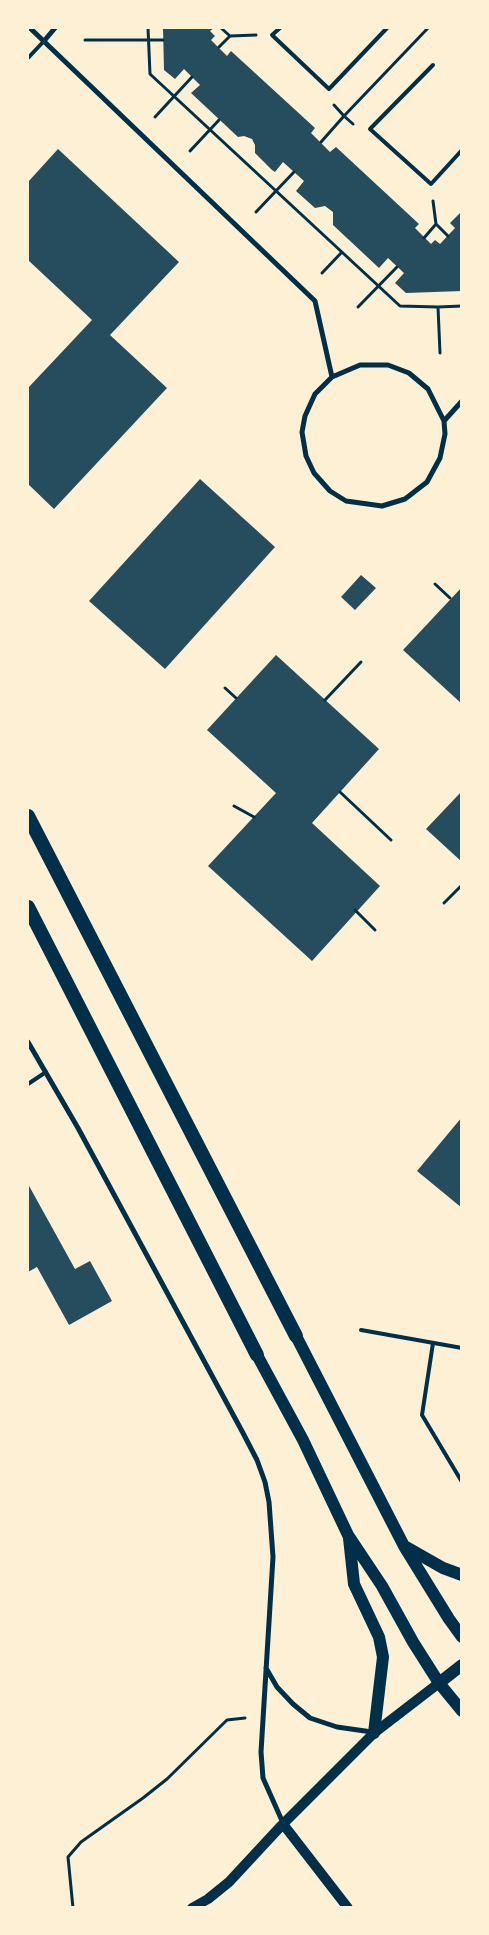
<!DOCTYPE html>
<style>
body{margin:0}
#map{position:relative;width:489px;height:1935px;overflow:hidden;background:#fdf0d5;font-family:"Source Serif 4",serif}
canvas{display:block}
.frame{position:absolute;inset:0;border:29px solid #fdf0d5;pointer-events:none}
</style>
<div id="map">
<canvas width="489" height="1935"></canvas>
<div class="frame"></div>
</div>
<script>
const g = document.querySelector('canvas').getContext('2d');
g.lineJoin = 'round';
function fill(path, color) { g.fillStyle = color; g.fill(path, 'evenodd'); }
const toPath = rows => new Path2D(rows.map(r => 'M' + r).join(''));
function trace(path, color, width, dash) { g.strokeStyle = color; g.lineWidth = width; g.lineCap = dash ? 'butt' : 'round'; g.setLineDash(dash || []); g.stroke(path); }
fill(toPath([
 [163,28,214,28,210,31,215,36,211,40,227,56,231,51,315,128,311,133,330,152,336,147,419,224,415,228,431,244,435,240,440,244,455,228,450,223,462,211,462,291,406,293,395,283,404,273,388,258,379,268,333,225,333,212,325,206,315,208,296,191,304,181,283,162,275,172,272,170,255,153,255,145,252,139,244,136,238,137,191,93,200,85,184,69,175,79,164,70],
 [58,149,179,262,110,335,167,388,54,509,28,484,28,388,92,320,28,260,28,182],
 [200,479,275,547,165,669,89,601],
 [361,575,376,588,355,610,341,597],
 [462,587,462,704,403,650],
 [276,655,379,749,312,823,380,886,312,961,208,866,276,793,207,730],
 [462,791,462,862,426,829],
 [462,1117,462,1208,417,1171],
 [28,1184,75,1269,90,1261,112,1301,69,1325,37,1267,28,1272]
]), '#264d5e');
trace(toPath([
 [148,28,150,74,400,306,438,307,462,306],
 [221,28,230,36],
 [85,40,163,40],
 [219,47,230,36,256,35],
 [334,105,344,116,428,28],
 [155,117,192,77],
 [321,142,344,116,353,124],
 [190,151,219,120],
 [433,201,436,224,448,236],
 [256,212,294,172],
 [424,238,436,224],
 [322,273,342,252],
 [358,307,397,267],
 [438,307,440,353],
 [435,584,450,598],
 [225,688,236,698],
 [325,700,361,662],
 [340,792,391,840],
 [234,806,254,817],
 [444,903,462,885],
 [355,910,375,930],
 [73,1908,68,1857,81,1842,143,1798,167,1779,227,1720,245,1718]
]), '#003049', 3);
trace(toPath([
 [280,28,272,35,329,89,387,28],
 [28,58,44,41],
 [433,65,370,129,431,184,462,150],
 [28,1084,46,1072],
 [361,1330,462,1348],
 [433,1343,422,1415,462,1482]
]), '#003049', 4);
trace(toPath([
 [30,28,315,301,332,377],
 [44,41,55,28],
 [444,421,428,389,409,373,388,365,360,365,332,377,315,394,305,416,302,432,306,456,314,473,330,491,346,501,382,506,405,499,427,482,440,458,445,434,444,421,462,401],
 [28,1042,78,1128,243,1433,257,1460,265,1482,269,1502,273,1557,261,1752,263,1778,283,1823],
 [266,1668,277,1687,293,1704,310,1718,337,1727,372,1732]
]), '#003049', 5);
trace(toPath([
 [283,1824,348,1908],
 [192,1908,208,1899,229,1882,281,1826,374,1733,439,1683]
]), '#003049', 10);
trace(toPath([
 [296,1336,404,1546,449,1619,462,1637],
 [257,1355,303,1440,348,1535,382,1586,413,1642,439,1683,462,1711],
 [349,1538,354,1584,379,1637,383,1657,374,1733],
 [406,1547,443,1568,462,1575],
 [439,1683,462,1665]
]), '#003049', 12);
trace(toPath([
 [28,816,296,1336],
 [28,907,257,1355]
]), '#003049', 14);
</script>
